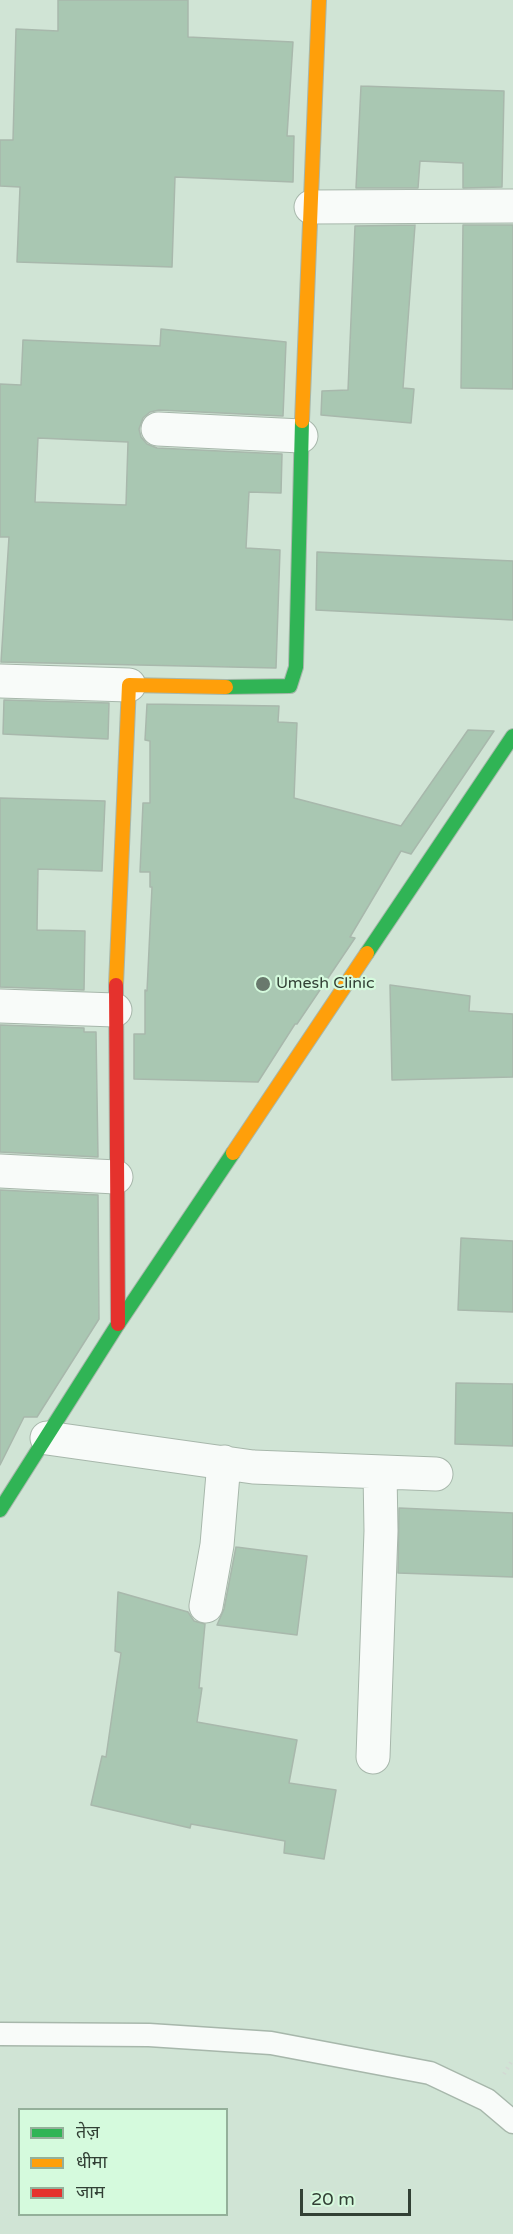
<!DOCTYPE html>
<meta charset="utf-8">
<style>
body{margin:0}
#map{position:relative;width:513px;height:2234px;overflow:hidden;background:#d0e4d5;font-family:"Varela Round","Noto Sans Devanagari",sans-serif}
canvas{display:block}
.legend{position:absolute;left:18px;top:2108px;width:210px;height:108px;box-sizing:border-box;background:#d5fadd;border:2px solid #94b09a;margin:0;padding:8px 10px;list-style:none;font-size:18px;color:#324035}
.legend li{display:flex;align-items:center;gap:12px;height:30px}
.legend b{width:30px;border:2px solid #94b09a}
.scale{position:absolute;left:300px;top:2189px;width:111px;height:27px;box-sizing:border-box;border:3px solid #324035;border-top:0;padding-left:8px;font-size:18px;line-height:21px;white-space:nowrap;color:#324035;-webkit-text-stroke:4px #d5fadd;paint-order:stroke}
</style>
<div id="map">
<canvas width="513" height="2234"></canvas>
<ul class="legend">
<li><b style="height:8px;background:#30b455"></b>तेज़</li>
<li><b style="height:8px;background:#ff9f0a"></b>धीमा</li>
<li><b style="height:8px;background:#e5322d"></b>जाम</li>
</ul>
<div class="scale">20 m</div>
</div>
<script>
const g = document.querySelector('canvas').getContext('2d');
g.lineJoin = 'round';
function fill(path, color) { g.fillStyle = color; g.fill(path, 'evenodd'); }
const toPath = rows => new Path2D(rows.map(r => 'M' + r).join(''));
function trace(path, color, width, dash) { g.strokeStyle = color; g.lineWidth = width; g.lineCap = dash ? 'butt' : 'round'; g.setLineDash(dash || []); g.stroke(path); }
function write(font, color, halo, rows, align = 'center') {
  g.font = font + ' "Varela Round",sans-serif'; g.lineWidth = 4.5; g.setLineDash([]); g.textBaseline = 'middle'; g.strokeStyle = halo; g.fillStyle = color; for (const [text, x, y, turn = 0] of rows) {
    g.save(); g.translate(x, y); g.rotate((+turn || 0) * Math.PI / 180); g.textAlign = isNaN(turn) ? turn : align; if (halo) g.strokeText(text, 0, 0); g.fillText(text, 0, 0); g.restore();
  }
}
const building = toPath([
 [58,0,188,0,188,37,293,42,287,136,294,136,293,182,175,177,172,267,17,262,20,187,0,186,0,140,13,140,16,29,58,31,58,0],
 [361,86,504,91,502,187,463,188,463,163,420,161,418,188,356,188,361,86],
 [415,225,403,388,414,389,411,423,321,415,322,391,348,390,355,226,415,225],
 [463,225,513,225,513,389,461,388,463,225],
 [161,329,286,342,283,416,159,410,150,412,143,418,139,429,141,437,147,444,157,448,282,454,281,493,249,492,246,548,280,550,276,668,1,662,9,537,0,537,0,384,21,385,23,340,160,346,161,329],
 [38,438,128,442,126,505,35,502,38,438],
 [317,552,513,561,513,620,316,610,317,552],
 [4,700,109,703,108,739,3,734,4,700],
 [147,704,279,706,278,722,297,723,294,798,401,826,468,730,494,731,411,854,401,851,350,937,355,938,297,1024,295,1024,258,1082,134,1079,134,1034,145,1034,145,990,147,991,152,887,150,887,150,872,140,872,143,803,150,803,150,741,145,740,147,704],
 [0,798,105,801,102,871,38,869,37,930,85,931,84,990,0,987,0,798],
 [390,985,470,996,469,1011,513,1014,513,1077,392,1080,390,985],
 [0,1025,84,1028,84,1032,96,1032,98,1157,0,1152,0,1025],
 [0,1190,98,1195,99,1319,37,1417,24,1417,0,1465,0,1190],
 [461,1238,513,1241,513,1312,458,1310,461,1238],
 [456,1383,513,1384,513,1446,455,1444,456,1383],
 [399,1508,513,1513,513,1577,398,1573,399,1508],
 [236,1547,307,1556,297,1635,217,1625,224,1609,236,1547],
 [118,1592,188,1612,194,1621,205,1624,199,1688,202,1688,197,1722,297,1740,289,1783,336,1790,324,1859,284,1853,285,1841,191,1824,190,1828,91,1805,102,1756,106,1757,121,1653,115,1651,118,1592]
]);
fill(building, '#a9c7b2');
trace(building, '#a8b8ac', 1.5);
const lane = toPath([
 [0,2034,149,2035,271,2043,430,2073,487,2100,513,2122]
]);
const street = toPath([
 [311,207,513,206],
 [158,429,301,436],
 [0,681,129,685],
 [0,1006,115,1010],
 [0,1171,116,1177],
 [47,1438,253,1467,436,1474],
 [206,1606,217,1545,224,1462],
 [373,1757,381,1531,380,1472]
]);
const fast = toPath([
 [226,687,290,686,296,667,302,421],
 [367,953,513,736],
 [0,1510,118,1324,233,1153]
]);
const slow = toPath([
 [302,421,319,0],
 [116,985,129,685,226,687],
 [233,1153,367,953]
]);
const jam = toPath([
 [116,985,118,1324]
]);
trace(lane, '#a7b7ab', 25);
trace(street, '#a7b7ab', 35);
trace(fast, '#a7b7ab', 16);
trace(slow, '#a7b7ab', 16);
trace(jam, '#a7b7ab', 16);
trace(toPath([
 [504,2074,513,2059]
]), '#d2d8d3', 4, [1.5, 4.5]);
trace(lane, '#f8fbf9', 22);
trace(street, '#f8fbf9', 33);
trace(fast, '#30b455', 14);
trace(slow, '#ff9f0a', 14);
trace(jam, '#e5322d', 14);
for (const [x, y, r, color] of [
 [263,984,8,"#69796d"]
]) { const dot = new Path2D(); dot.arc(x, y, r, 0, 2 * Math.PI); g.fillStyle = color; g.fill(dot); trace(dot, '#d5fadd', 2); }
write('16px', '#324035', '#d5fadd', [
 ["Umesh Clinic",276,984]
], 'left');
</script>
